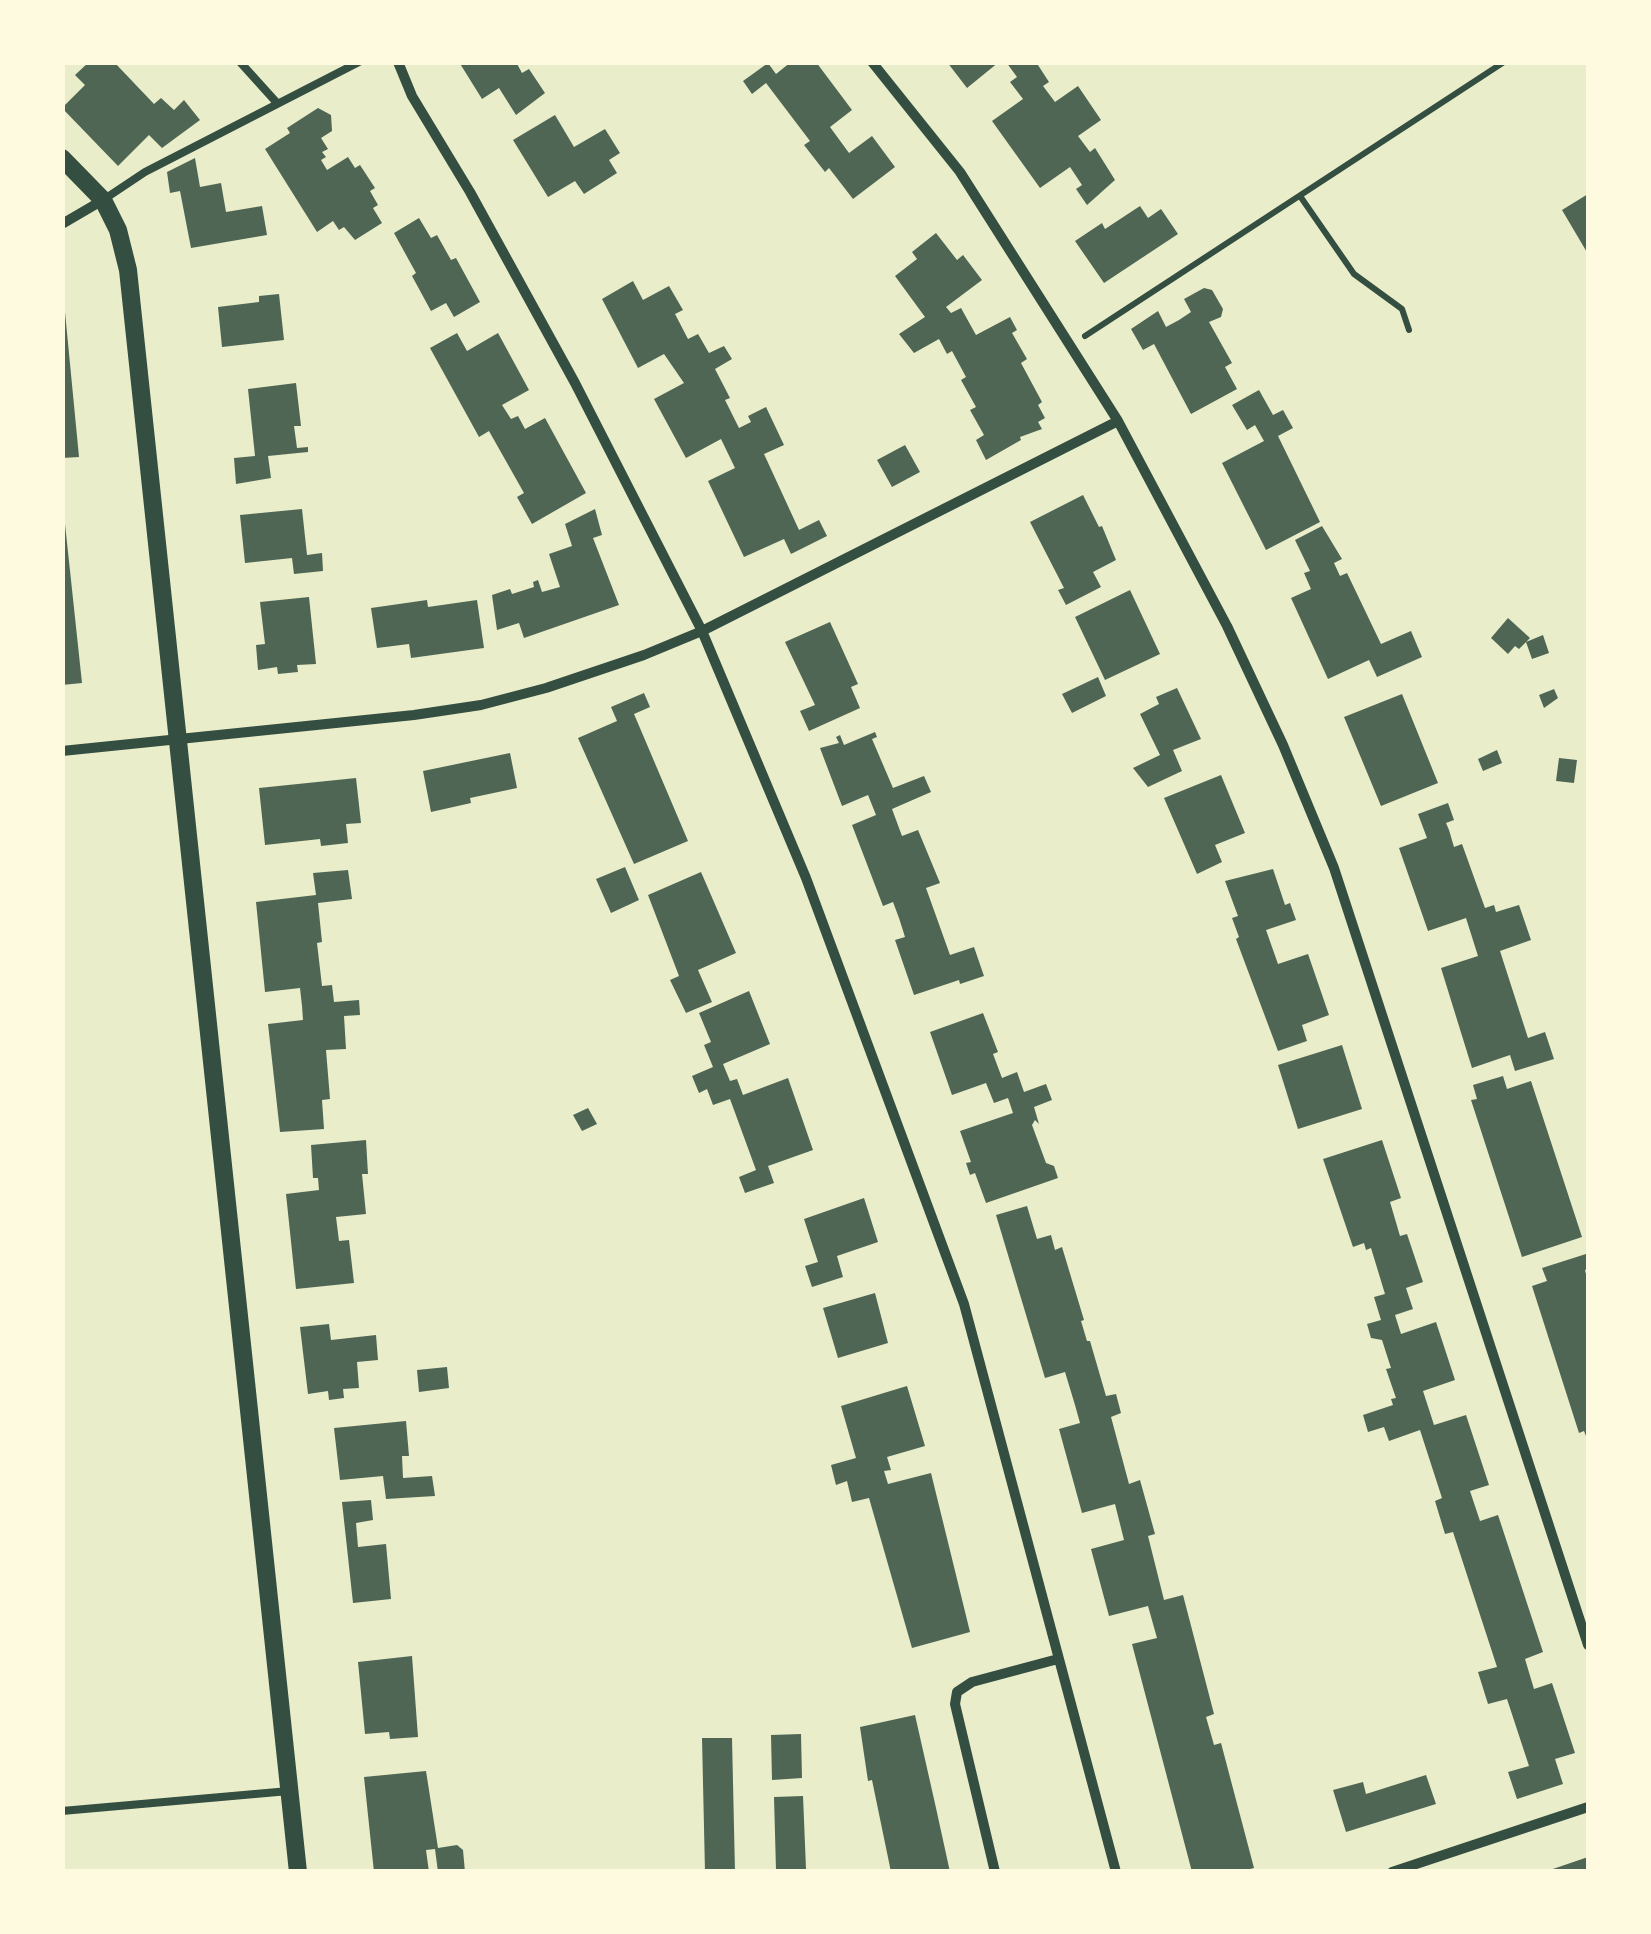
<!DOCTYPE html>
<style>
body{margin:0}
#map{position:relative;width:1651px;height:1934px;overflow:hidden;background:#e9edc9;font-family:Signika,sans-serif}
canvas{display:block}
.frame{position:absolute;inset:0;border:65px solid #fefae0;pointer-events:none}
</style>
<div id="map">
<canvas width="1651" height="1934"></canvas>
<div class="frame"></div>
</div>
<script>
const g = document.querySelector('canvas').getContext('2d');
g.lineJoin = 'round';
function fill(path, color) { g.fillStyle = color; g.fill(path, 'evenodd'); }
const toPath = rows => new Path2D(rows.map(r => 'M' + r).join(''));
function trace(path, color, width, dash) { g.strokeStyle = color; g.lineWidth = width; g.lineCap = dash ? 'butt' : 'round'; g.setLineDash(dash || []); g.stroke(path); }
fill(toPath([
 [89,62,114,62,154,104,161,98,174,110,184,100,200,120,162,148,149,135,118,166,62,108,85,85,75,75],
 [459,62,516,62,522,73,529,69,545,93,516,115,499,88,482,99],
 [791,62,816,62,852,110,830,127,849,153,872,136,895,167,853,199,829,168,825,172,804,145,810,141,766,83,752,94,743,81,768,63,776,74],
 [947,62,999,62,967,88],
 [1006,62,1036,62,1049,82,1043,86,1055,102,1078,86,1101,120,1078,136,1090,152,1095,148,1115,180,1087,205,1076,189,1082,185,1070,167,1040,188,992,121,1023,99,1010,82,1017,77],
 [318,108,331,115,332,131,321,138,328,149,322,152,326,157,321,160,327,170,348,157,355,168,360,165,375,188,370,191,378,205,373,208,382,223,355,240,344,227,339,230,333,221,317,232,265,149,290,133,287,128],
 [555,115,574,147,605,129,620,153,609,160,617,173,584,194,575,181,548,197,513,140],
 [195,158,200,187,221,183,226,212,262,206,267,235,191,248,180,191,170,193,167,172],
 [1588,194,1588,254,1562,210],
 [1140,206,1148,218,1161,209,1178,234,1104,283,1075,241,1102,223,1105,229],
 [419,218,431,238,437,235,451,260,456,258,480,302,454,317,446,303,431,311,412,276,416,273,394,233],
 [936,233,957,260,963,255,982,280,946,307,951,313,961,308,976,335,1010,317,1017,330,1012,333,1027,359,1021,363,1042,402,1038,405,1045,418,1038,422,1042,429,1020,437,1021,440,986,460,976,440,984,435,970,410,976,407,961,380,966,377,952,351,947,354,939,339,914,353,899,334,925,317,895,276,917,259,912,252],
 [633,281,643,300,669,286,683,310,675,314,688,339,698,334,709,353,724,346,732,359,715,369,730,398,725,400,739,428,751,422,748,416,766,407,784,445,764,454,799,530,819,520,827,536,791,554,784,539,744,557,708,481,735,468,721,439,686,458,654,399,684,383,664,354,638,368,602,299],
 [1204,288,1212,290,1223,309,1221,317,1209,322,1232,363,1225,367,1237,389,1191,414,1154,344,1143,350,1131,329,1158,311,1166,327,1179,320,1191,312,1184,299],
 [279,294,284,340,222,347,218,307,259,302,259,296],
 [62,312,65,312,79,457,62,458],
 [457,333,467,351,498,333,529,390,502,405,511,419,518,416,525,429,545,418,586,493,532,524,517,497,524,493,489,431,479,437,430,348],
 [296,383,301,426,294,426,297,448,308,447,308,452,268,456,271,478,236,484,234,458,255,456,248,389],
 [1259,390,1273,415,1283,410,1293,428,1278,436,1320,522,1266,550,1222,463,1264,441,1255,425,1247,430,1232,405],
 [905,445,920,472,892,487,877,460],
 [1083,495,1099,527,1102,526,1116,560,1093,572,1101,587,1066,605,1058,590,1064,588,1030,522],
 [302,509,307,555,322,553,323,571,294,574,292,558,245,563,240,515],
 [595,509,602,535,593,538,619,605,524,638,519,623,497,630,492,595,510,589,512,594,534,587,533,582,538,580,542,592,560,587,549,554,572,546,565,524],
 [62,524,65,524,82,683,62,685],
 [1322,526,1342,559,1334,563,1340,576,1347,573,1381,644,1411,631,1422,657,1377,677,1369,660,1328,679,1291,598,1311,589,1304,573,1310,571,1295,540],
 [1130,590,1160,654,1105,680,1075,617],
 [309,597,316,664,297,665,298,672,278,674,277,667,258,670,256,645,265,644,260,602],
 [427,600,428,607,477,600,484,648,411,658,409,644,377,648,371,608],
 [1508,618,1530,638,1519,649,1515,646,1508,654,1491,638],
 [830,622,858,684,851,687,860,708,809,731,800,711,815,705,785,642],
 [1543,635,1549,653,1532,659,1526,642],
 [1098,677,1106,696,1072,713,1062,694],
 [1177,688,1201,739,1173,750,1182,771,1148,787,1133,768,1160,755,1140,714,1159,704,1156,697],
 [1554,689,1558,698,1544,708,1539,695],
 [644,693,650,707,634,714,688,841,634,864,578,738,617,721,611,707],
 [1402,694,1438,783,1381,806,1344,717],
 [875,732,877,737,872,739,893,788,924,776,931,792,892,809,902,836,918,830,940,883,926,888,950,955,974,947,984,976,960,984,959,980,914,995,895,940,905,937,899,918,893,902,883,906,852,825,876,815,868,795,842,806,820,748,839,743,836,737,840,735,844,745],
 [1497,750,1502,763,1483,771,1478,759],
 [510,753,517,788,470,798,471,803,431,812,423,771],
 [1559,758,1577,760,1574,783,1556,781],
 [1221,775,1245,833,1215,845,1222,862,1197,874,1164,798],
 [356,778,361,823,346,824,348,843,321,846,320,839,265,845,259,788],
 [1448,803,1454,820,1446,823,1449,830,1454,847,1462,844,1485,908,1494,905,1496,912,1519,905,1531,940,1500,951,1528,1038,1545,1032,1554,1059,1515,1071,1510,1055,1472,1068,1441,968,1478,956,1466,918,1428,931,1399,848,1427,838,1418,814],
 [625,867,639,900,611,913,596,879],
 [1273,869,1285,905,1290,903,1296,920,1266,930,1278,964,1308,954,1329,1015,1302,1025,1307,1041,1278,1051,1236,939,1239,937,1232,918,1238,916,1225,881],
 [348,870,352,899,318,903,322,942,317,943,322,986,332,985,334,1002,359,1000,360,1015,344,1016,346,1049,326,1050,330,1099,322,1100,324,1129,280,1132,268,1024,303,1020,302,1006,300,988,265,992,256,902,316,895,313,873],
 [701,872,736,953,698,970,712,1002,686,1013,670,980,679,976,648,895],
 [749,991,770,1044,723,1064,730,1081,737,1079,743,1095,788,1078,813,1150,768,1166,774,1183,745,1193,739,1177,756,1170,730,1099,713,1105,707,1089,699,1093,692,1076,713,1067,704,1045,711,1042,699,1013],
 [983,1013,998,1052,993,1054,1002,1078,1017,1072,1024,1092,1046,1084,1052,1100,1034,1107,1039,1124,1035,1120,1032,1125,1046,1163,1054,1166,1058,1178,986,1203,975,1173,970,1175,966,1163,971,1162,960,1131,1013,1113,1008,1098,994,1103,986,1083,952,1095,930,1032],
 [1342,1045,1362,1109,1298,1129,1278,1065],
 [1503,1076,1507,1089,1531,1081,1582,1237,1522,1257,1471,1100,1477,1099,1473,1085],
 [588,1108,597,1124,582,1131,573,1115],
 [366,1140,368,1174,362,1174,366,1214,336,1217,339,1241,349,1240,354,1283,296,1289,286,1194,319,1190,318,1178,313,1178,311,1145],
 [1382,1140,1401,1198,1390,1202,1400,1236,1407,1234,1423,1282,1406,1288,1413,1309,1395,1315,1401,1334,1436,1322,1455,1380,1423,1391,1434,1425,1466,1415,1489,1485,1470,1491,1480,1521,1498,1515,1543,1652,1525,1659,1534,1689,1552,1683,1575,1753,1555,1759,1563,1784,1517,1799,1508,1772,1529,1766,1507,1699,1488,1704,1478,1672,1497,1667,1453,1532,1445,1534,1435,1501,1442,1498,1420,1430,1389,1441,1384,1427,1368,1432,1363,1415,1393,1405,1391,1399,1396,1398,1386,1369,1391,1368,1382,1340,1371,1338,1367,1324,1381,1320,1374,1297,1385,1294,1371,1248,1366,1250,1364,1243,1353,1247,1323,1159],
 [864,1198,878,1242,837,1256,843,1277,812,1287,805,1266,818,1262,804,1219],
 [1027,1206,1037,1239,1051,1235,1055,1250,1062,1247,1084,1320,1081,1321,1087,1341,1090,1341,1106,1396,1116,1394,1121,1413,1111,1417,1129,1484,1140,1480,1155,1534,1148,1536,1164,1600,1183,1595,1214,1714,1206,1717,1214,1745,1221,1743,1254,1868,1238,1872,1192,1872,1132,1644,1157,1638,1148,1606,1109,1616,1091,1549,1124,1540,1115,1504,1082,1513,1059,1429,1080,1423,1075,1405,1065,1372,1045,1378,996,1215],
 [1586,1254,1588,1260,1588,1269,1585,1270,1588,1282,1588,1441,1584,1431,1579,1433,1532,1286,1547,1281,1542,1268],
 [875,1293,888,1343,838,1358,823,1308],
 [329,1324,331,1340,376,1335,378,1360,357,1362,359,1388,343,1389,344,1398,329,1400,328,1391,308,1394,300,1327],
 [447,1367,449,1388,419,1392,417,1370],
 [907,1386,925,1446,887,1457,891,1470,884,1471,888,1484,931,1473,970,1632,912,1648,869,1498,852,1502,847,1481,836,1485,831,1465,856,1458,841,1406],
 [406,1421,409,1456,402,1456,403,1478,432,1476,435,1496,386,1499,383,1476,340,1480,334,1428],
 [371,1500,373,1520,356,1523,358,1547,386,1544,391,1599,353,1603,342,1502],
 [412,1656,418,1737,390,1739,389,1732,365,1734,358,1662],
 [915,1715,936,1808,950,1872,891,1872,872,1780,868,1781,860,1727],
 [801,1734,802,1778,772,1780,771,1735],
 [702,1738,732,1738,735,1872,705,1872],
 [426,1771,438,1848,457,1845,463,1850,465,1872,438,1872,435,1849,426,1850,429,1872,374,1872,364,1777],
 [1426,1775,1436,1804,1346,1832,1333,1790,1363,1782,1366,1794],
 [803,1796,806,1869,776,1870,774,1797],
 [1588,1857,1588,1872,1547,1872,1547,1871]
]), '#4f6655');
trace(toPath([
 [1300,196,1354,274,1402,309,1409,330],
 [1085,336,1504,62]
]), '#344e41', 6);
trace(toPath([
 [240,62,277,103],
 [103,200,145,172,359,62],
 [62,1811,289,1791]
]), '#344e41', 8);
trace(toPath([
 [398,62,412,96,470,192,575,383,702,631,806,878,964,1304,1116,1872],
 [872,62,960,172,1118,421,1227,626,1283,745,1334,868,1588,1645],
 [62,224,103,200],
 [62,751,414,715,481,705,546,688,644,655,702,631,1118,421],
 [995,1872,955,1704,957,1692,972,1682,1058,1659],
 [1392,1872,1588,1807]
]), '#344e41', 10);
trace(toPath([
 [62,158,103,200,118,230,128,270,298,1872]
]), '#344e41', 18);
</script>
